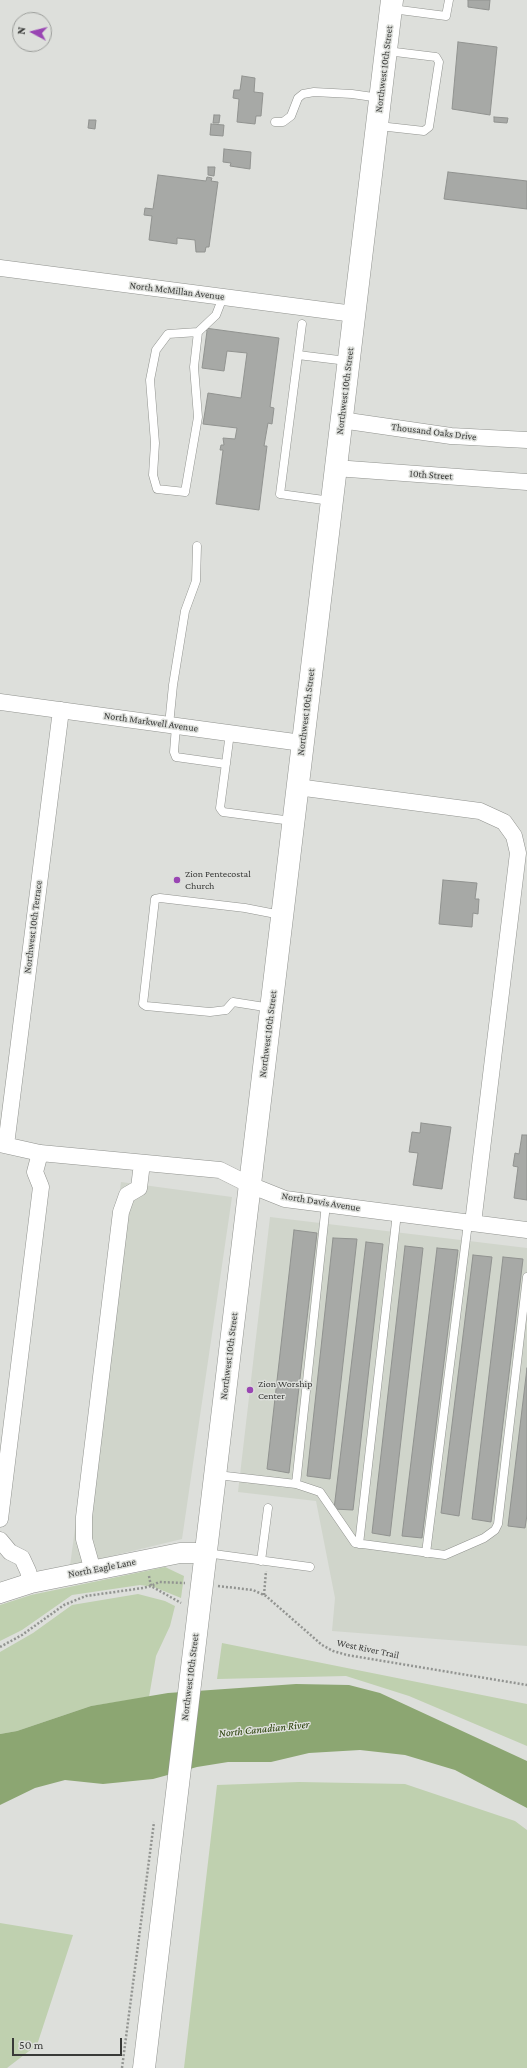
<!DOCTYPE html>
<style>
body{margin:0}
#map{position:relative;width:527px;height:2068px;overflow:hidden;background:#dddfdb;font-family:"Crimson Pro",serif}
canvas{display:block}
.north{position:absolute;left:12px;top:12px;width:40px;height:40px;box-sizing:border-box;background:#dddfdb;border:1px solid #9b9d9a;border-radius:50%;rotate:277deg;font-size:11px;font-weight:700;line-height:16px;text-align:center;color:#393a38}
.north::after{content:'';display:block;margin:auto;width:14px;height:18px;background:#9945b3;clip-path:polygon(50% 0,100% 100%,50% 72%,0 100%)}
.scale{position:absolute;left:12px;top:2038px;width:110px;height:18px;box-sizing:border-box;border:2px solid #393a38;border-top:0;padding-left:5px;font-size:12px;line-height:14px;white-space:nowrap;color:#393a38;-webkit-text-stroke:3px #dddfdb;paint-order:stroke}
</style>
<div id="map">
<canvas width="527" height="2068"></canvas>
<div class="north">N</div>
<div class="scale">50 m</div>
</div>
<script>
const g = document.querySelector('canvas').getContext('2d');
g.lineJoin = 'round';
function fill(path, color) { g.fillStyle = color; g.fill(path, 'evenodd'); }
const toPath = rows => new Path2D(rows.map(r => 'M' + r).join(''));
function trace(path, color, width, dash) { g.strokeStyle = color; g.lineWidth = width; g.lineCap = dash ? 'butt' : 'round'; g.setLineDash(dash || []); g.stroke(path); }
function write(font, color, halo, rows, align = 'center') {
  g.font = font + ' "Crimson Pro",serif'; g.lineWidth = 3; g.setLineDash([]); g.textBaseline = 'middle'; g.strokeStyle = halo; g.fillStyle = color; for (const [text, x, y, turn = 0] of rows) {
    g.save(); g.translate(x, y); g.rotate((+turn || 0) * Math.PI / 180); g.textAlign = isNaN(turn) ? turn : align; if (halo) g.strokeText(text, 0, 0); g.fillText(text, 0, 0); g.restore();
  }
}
fill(toPath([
 [121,1182,232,1197,182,1539,70,1566],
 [270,1217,527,1248,527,1646,332,1631,335,1598,316,1501,238,1492]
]), '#d0d5cb');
fill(toPath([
 [165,1567,184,1576,181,1598,154,1587,140,1585,72,1595,22,1630,0,1641,0,1605,31,1595],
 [138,1594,165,1601,175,1606,170,1626,156,1656,149,1697,91,1706,17,1731,0,1734,0,1652,33,1633,72,1605],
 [222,1643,527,1704,527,1746,409,1696,346,1676,217,1679],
 [299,1782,405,1784,515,1821,527,1830,527,2068,184,2068,217,1785],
 [0,1923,73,1935,37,2045,7,2068,0,2068]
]), '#bfd0af');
fill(toPath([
 [296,1684,349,1685,380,1693,527,1761,527,1808,455,1770,405,1755,360,1750,309,1753,271,1762,228,1762,197,1767,153,1779,103,1784,65,1780,35,1788,0,1805,0,1734,17,1731,91,1706,168,1693]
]), '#8ca672');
const building = toPath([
 [468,0,490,0,489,10,468,7,468,0],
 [458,42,497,47,490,115,452,109,458,42],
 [242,76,255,78,254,92,263,93,261,116,256,116,255,124,237,122,239,99,233,98,234,90,240,90,242,76],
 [214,115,220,115,219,123,213,123,214,115],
 [494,117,508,118,507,123,494,122,494,117],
 [89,120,96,120,95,129,88,128,89,120],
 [211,124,224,125,223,136,210,135,211,124],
 [224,149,251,152,250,169,230,166,231,163,223,162,224,149],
 [208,167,215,167,214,176,208,175,208,167],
 [448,172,527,181,527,209,444,199,448,172],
 [158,175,206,181,207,177,212,178,211,181,218,182,209,247,206,247,205,252,196,252,195,240,177,238,177,244,149,240,152,216,144,215,145,208,153,209,158,175],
 [205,328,279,338,270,407,274,408,272,424,268,423,264,446,267,446,259,510,216,504,223,450,220,450,221,445,224,445,223,438,235,439,237,428,203,424,208,393,241,398,247,353,227,351,224,371,202,368,207,331,205,328],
 [443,880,477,883,475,899,479,899,478,914,473,913,472,927,439,924,443,880],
 [421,1123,451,1127,442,1189,413,1185,418,1153,409,1152,412,1132,420,1133,421,1123],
 [522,1135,527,1135,527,1200,514,1198,518,1167,513,1166,515,1153,519,1154,522,1135],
 [294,1230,317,1233,289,1473,267,1469,294,1230],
 [333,1238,357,1239,330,1479,307,1476,333,1238],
 [366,1242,383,1244,353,1510,334,1509,366,1242],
 [405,1246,423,1248,390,1536,372,1533,405,1246],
 [437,1248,458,1250,422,1538,402,1536,437,1248],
 [473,1255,492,1257,459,1516,441,1513,473,1255],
 [503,1257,523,1259,491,1522,472,1519,503,1257],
 [527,1368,527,1515,525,1528,508,1526,527,1368]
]);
fill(building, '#a7a9a6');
trace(building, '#919390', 1);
const service = toPath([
 [392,9,446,16,449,0],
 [275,122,283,122,291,116,298,98,303,94,314,92,352,94,380,98],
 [379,126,424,131,429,127,439,62,436,57,387,51],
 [302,324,298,355,347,361],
 [198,332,168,334,156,350,150,380,155,443,153,475,157,489,185,492,198,417,194,367,198,332,216,315,223,297],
 [298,355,280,494,331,501],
 [169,725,173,685,185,611,196,581,197,546],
 [176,726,174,752,176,757,226,764],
 [230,733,220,808,223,812,292,821],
 [271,1008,233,1002,226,1010,210,1012,146,1006,143,1004,155,899,160,898,245,908,281,915],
 [217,1475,296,1484,320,1492,355,1543,445,1555,484,1538,495,1530,498,1524,527,1277],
 [296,1484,326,1204],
 [359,1544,397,1213],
 [206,1553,310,1567],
 [426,1553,468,1223],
 [261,1561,268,1508]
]);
const minor = toPath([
 [0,268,354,314],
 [341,420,451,436,527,440],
 [335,468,527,482],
 [0,702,302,743],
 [297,787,480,811,504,822,514,836,518,853,473,1223],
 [0,1144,40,1153,220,1170,250,1185,285,1199,527,1230],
 [6,1145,61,710],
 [0,1519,41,1187,35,1172,40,1153],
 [0,1540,10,1552,22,1558,28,1571,31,1583],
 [93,1571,84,1539,84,1517,121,1212,127,1195,139,1188,142,1163]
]);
const tertiary = toPath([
 [0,1593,31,1583,180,1553,205,1553]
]);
const secondary = toPath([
 [144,2068,392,0]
]);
trace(service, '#91938f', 9);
trace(minor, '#91938f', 17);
trace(tertiary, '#91938f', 21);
trace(secondary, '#91938f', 23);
trace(toPath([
 [149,1576,151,1586,181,1603],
 [218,1586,253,1590,266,1596,322,1645,333,1651,347,1655,527,1685],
 [264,1595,266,1571],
 [0,1647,22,1635,64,1605,86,1596,143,1588,151,1586,159,1582,185,1583],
 [122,2068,154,1822]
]), '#929491', 2.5, [2, 2]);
trace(service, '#fff', 8);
trace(minor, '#fff', 16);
trace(tertiary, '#fff', 20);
trace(secondary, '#fff', 22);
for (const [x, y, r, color] of [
 [177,880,4,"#9945b3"],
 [250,1390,4,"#9945b3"]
]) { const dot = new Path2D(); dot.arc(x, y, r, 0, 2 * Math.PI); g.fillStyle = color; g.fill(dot); trace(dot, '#dddfdb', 1.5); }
write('10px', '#393a38', '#dddfdb', [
 ["Northwest 10th Street",384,69,-83],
 ["North McMillan Avenue",177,291,7],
 ["Northwest 10th Street",345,391,-83],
 ["Thousand Oaks Drive",434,432,7],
 ["10th Street",431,475,4],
 ["Northwest 10th Street",306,712,-83],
 ["North Markwell Avenue",151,722,8],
 ["Northwest 10th Terrace",33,927,-83],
 ["Northwest 10th Street",268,1034,-83],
 ["North Davis Avenue",321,1202,9],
 ["Northwest 10th Street",229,1356,-83],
 ["North Eagle Lane",102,1568,-11],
 ["West River Trail",368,1649,12],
 ["Northwest 10th Street",190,1677,-83]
]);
write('10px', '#393a38', '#dddfdb', [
 ["Zion Pentecostal",185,874],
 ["Church",185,886],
 ["Zion Worship",258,1384],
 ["Center",258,1396]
], 'left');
write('italic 11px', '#233a00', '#dddfdb', [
 ["North Canadian River",264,1729,-6]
]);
</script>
